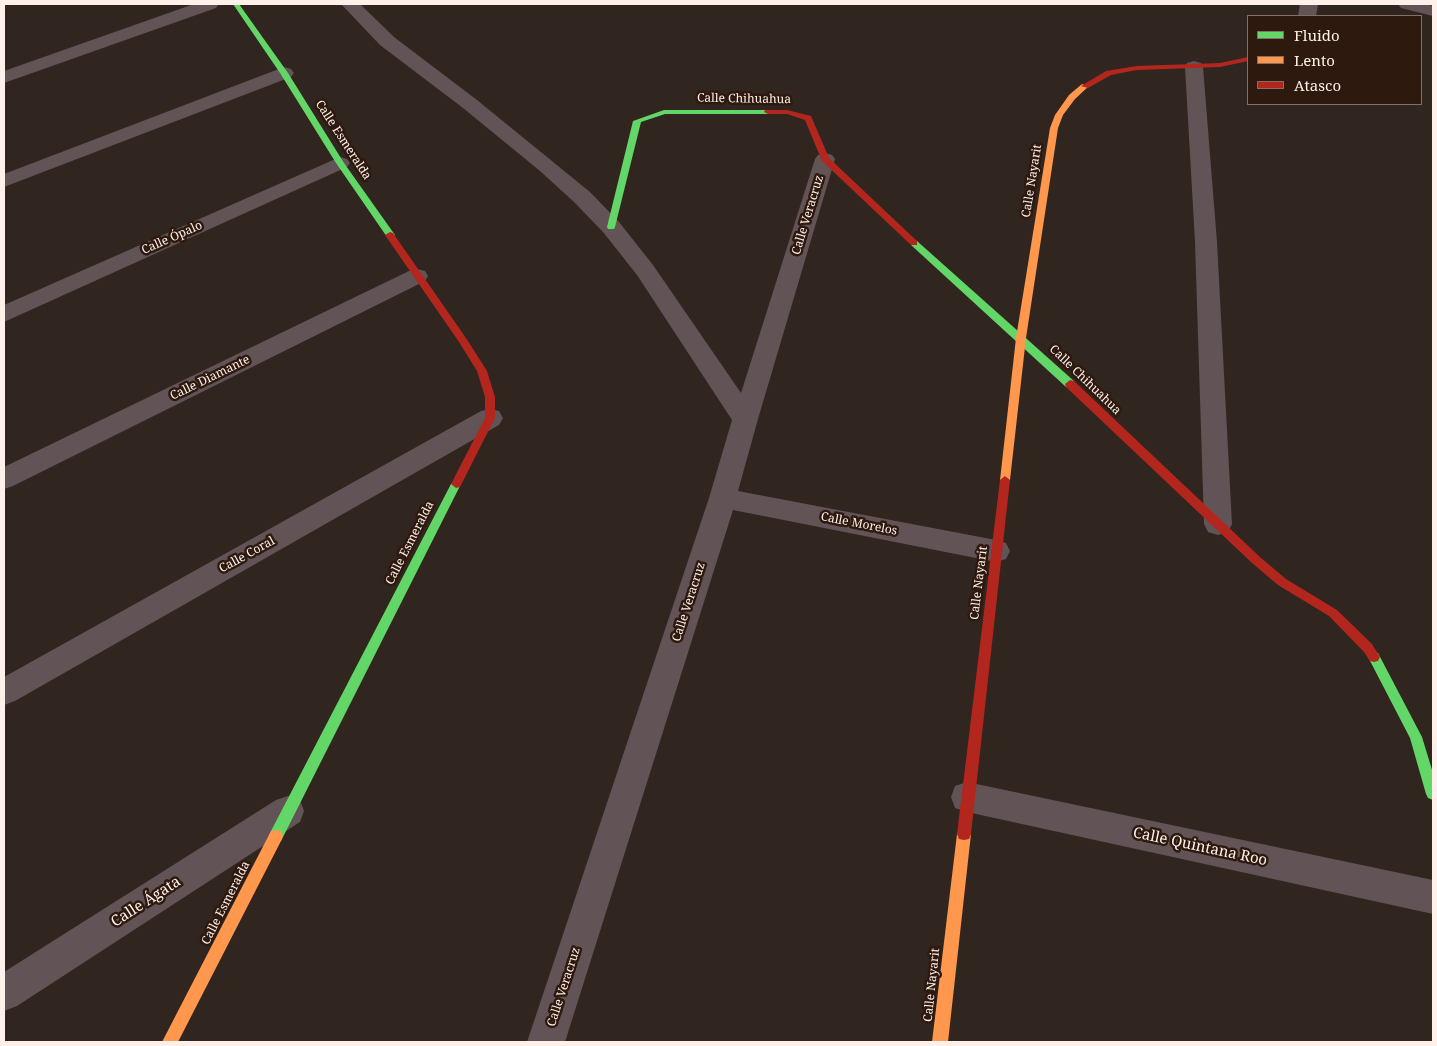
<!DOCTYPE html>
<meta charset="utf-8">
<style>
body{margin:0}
#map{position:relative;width:1437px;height:1046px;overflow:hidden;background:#31251f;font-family:"Noto Serif",serif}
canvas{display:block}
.frame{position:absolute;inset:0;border:5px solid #fff0e9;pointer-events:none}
.legend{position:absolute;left:1247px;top:15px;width:175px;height:90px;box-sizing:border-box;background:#2e190f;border:1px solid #826f66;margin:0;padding:6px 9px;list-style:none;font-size:15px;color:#fff0e9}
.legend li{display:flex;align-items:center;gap:10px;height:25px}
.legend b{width:25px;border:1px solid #826f66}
</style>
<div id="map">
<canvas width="1437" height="1046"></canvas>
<div class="frame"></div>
<ul class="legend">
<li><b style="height:6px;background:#63d668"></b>Fluido</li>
<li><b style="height:6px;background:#ff974d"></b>Lento</li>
<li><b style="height:6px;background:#b3261e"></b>Atasco</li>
</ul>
</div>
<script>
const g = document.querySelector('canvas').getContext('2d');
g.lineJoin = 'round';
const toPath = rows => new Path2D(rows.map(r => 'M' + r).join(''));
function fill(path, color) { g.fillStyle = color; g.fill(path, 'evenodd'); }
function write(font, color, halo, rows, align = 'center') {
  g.font = font + ' "Noto Serif",serif'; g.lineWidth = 5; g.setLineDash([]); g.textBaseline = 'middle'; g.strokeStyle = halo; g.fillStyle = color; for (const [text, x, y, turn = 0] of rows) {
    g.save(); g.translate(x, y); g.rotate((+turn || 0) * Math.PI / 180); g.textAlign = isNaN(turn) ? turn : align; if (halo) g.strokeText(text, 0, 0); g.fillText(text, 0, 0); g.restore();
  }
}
fill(toPath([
 [194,4,219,4,216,8,4,83,4,71,194,4],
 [341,4,360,4,394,37,477,100,590,192,619,222,653,265,741,393,815,159,818,155,825,153,832,155,835,159,758,419,738,491,996,540,1006,543,1010,551,1006,559,996,562,733,510,565,1042,527,1042,709,498,732,420,637,275,603,232,574,202,540,171,463,108,380,45,341,4],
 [1300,4,1318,4,1316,16,1298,16,1300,4],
 [1398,4,1426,4,1433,6,1433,16,1401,8,1398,4],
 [1194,61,1201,63,1203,67,1217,242,1232,524,1228,532,1218,535,1208,532,1204,524,1195,242,1185,67,1187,63,1194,61],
 [284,67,291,69,294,73,291,77,4,187,4,174,284,67],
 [340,157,347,159,350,163,347,167,4,322,4,305,340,157],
 [417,269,425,271,428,276,425,281,13,486,4,489,4,467,409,271,417,269],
 [490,409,499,411,503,418,499,425,15,701,4,705,4,677,481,411,490,409],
 [967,782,1433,880,1433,914,967,812,955,808,951,797,955,786,967,782],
 [288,796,300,800,304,811,300,822,17,1006,4,1011,4,972,276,800,288,796]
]), '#615356');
fill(toPath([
 [233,4,239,4,288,73,344,163,395,235,393,237,387,237,336,163,280,73,233,4],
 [664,110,768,110,772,112,768,114,665,114,641,122,615,227,614,229,608,229,607,227,633,121,664,110],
 [914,240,917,241,1074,381,1075,384,1074,387,1066,387,911,245,911,241,914,240],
 [456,480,461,484,281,841,276,842,271,841,269,836,271,831,451,484,456,480],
 [1374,652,1378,653,1422,737,1433,773,1433,800,1428,798,1426,794,1410,738,1368,657,1370,653,1374,652]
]), '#63d668');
fill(toPath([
 [1082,84,1089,86,1075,99,1063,115,1058,128,1026,338,1010,480,1005,484,1000,480,1016,338,1050,128,1055,115,1069,95,1082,84],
 [964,828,969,829,971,834,948,1042,932,1042,957,834,959,829,964,828],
 [276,830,281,831,283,836,281,841,178,1042,162,1042,271,831,276,830]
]), '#ff974d');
fill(toPath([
 [1248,57,1248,61,1220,67,1137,70,1111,75,1088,88,1081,86,1106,71,1137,66,1220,63,1248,57],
 [765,110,787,110,811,116,829,158,917,241,917,245,911,245,822,161,805,120,787,114,768,114,764,112,765,110],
 [390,232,393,233,466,338,487,371,495,397,495,418,460,487,456,488,451,484,485,418,485,397,477,371,459,342,385,235,390,232],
 [1070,380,1074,381,1260,557,1286,579,1337,610,1372,644,1380,657,1378,661,1374,662,1370,661,1364,652,1329,616,1278,585,1252,563,1066,387,1065,384,1070,380],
 [1005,476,1010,480,971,834,969,839,964,840,959,839,957,834,1000,480,1005,476]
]), '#b3261e');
write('12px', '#fff0e9', '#2e190f', [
 ["Calle Chihuahua",744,99,1],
 ["Calle Esmeralda",343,140,57],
 ["Calle Nayarit",1032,181,-81],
 ["Calle Veracruz",808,215,-73],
 ["Calle Ópalo",172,238,-24],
 ["Calle Diamante",210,378,-26],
 ["Calle Chihuahua",1085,380,44],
 ["Calle Morelos",859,524,11],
 ["Calle Esmeralda",410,543,-63],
 ["Calle Coral",247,555,-29],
 ["Calle Nayarit",979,583,-83],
 ["Calle Veracruz",689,602,-72],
 ["Calle Esmeralda",226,903,-63],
 ["Calle Nayarit",932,985,-84],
 ["Calle Veracruz",564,987,-72]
]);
write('15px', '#fff0e9', '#2e190f', [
 ["Calle Quintana Roo",1200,847,12],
 ["Calle Ágata",146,902,-33]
]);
</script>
